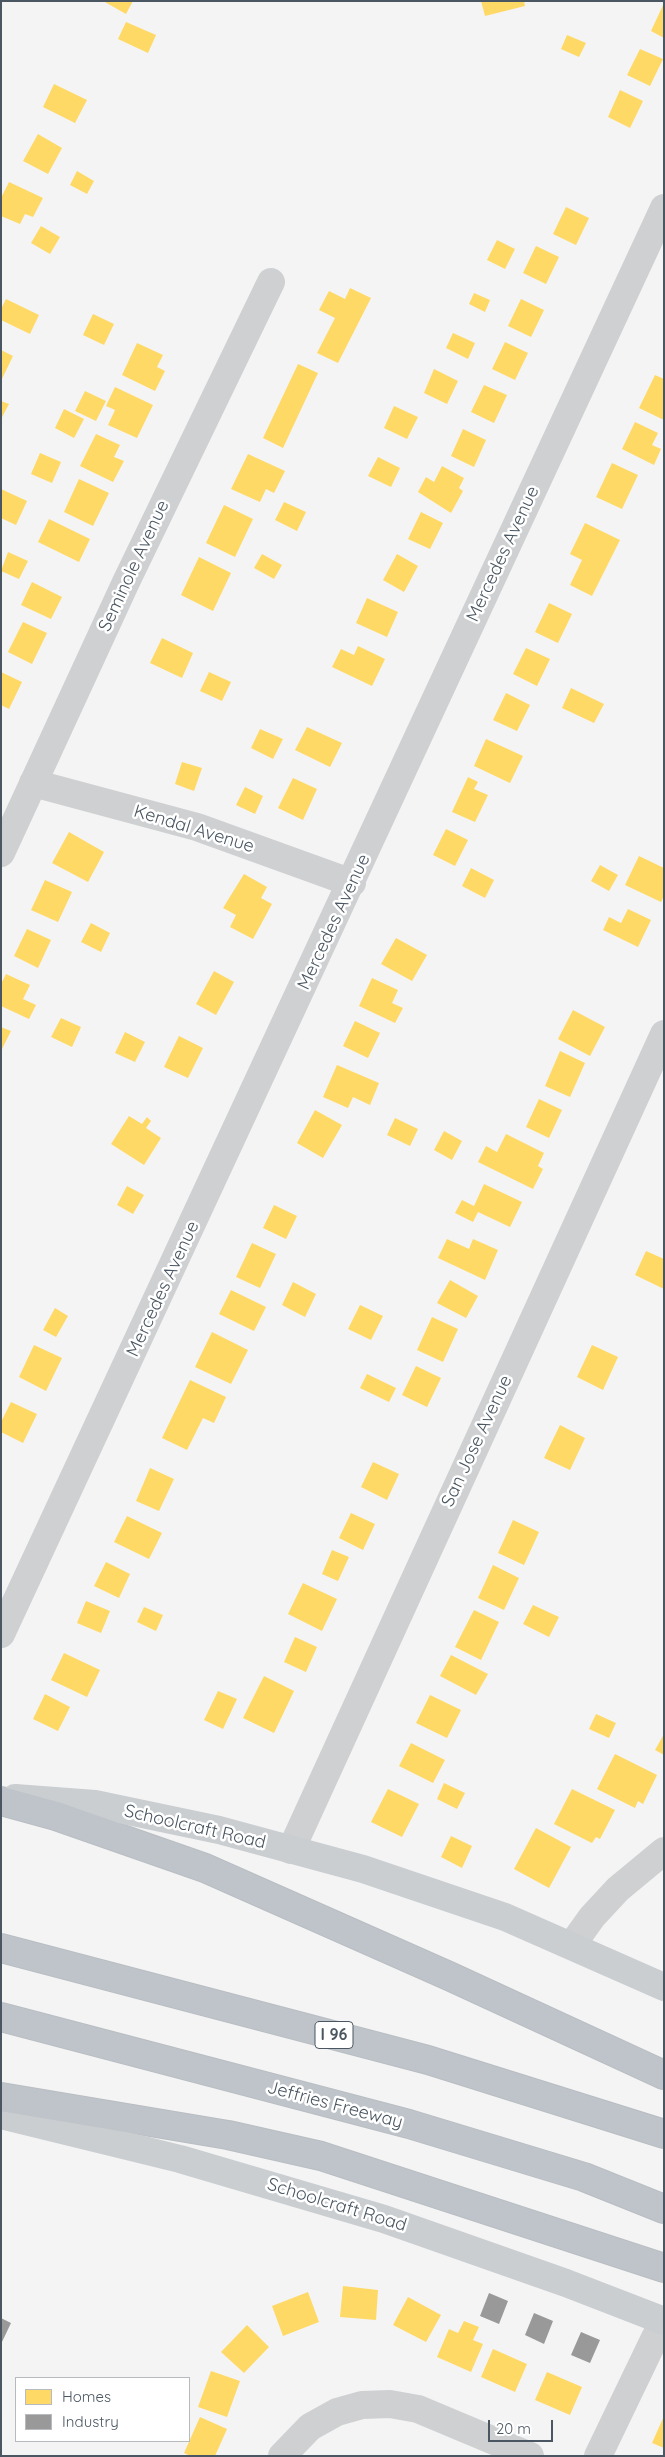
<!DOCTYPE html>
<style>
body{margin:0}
#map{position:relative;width:665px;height:2457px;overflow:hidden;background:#f4f4f4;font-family:Quicksand,sans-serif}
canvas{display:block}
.frame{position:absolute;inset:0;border:2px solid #4a5661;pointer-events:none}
.legend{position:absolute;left:15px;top:2377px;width:175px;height:65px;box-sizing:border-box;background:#fff;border:1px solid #b7bbc0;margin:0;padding:6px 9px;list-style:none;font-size:15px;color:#4a5661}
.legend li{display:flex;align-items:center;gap:10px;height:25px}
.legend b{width:25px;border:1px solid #b7bbc0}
.scale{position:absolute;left:488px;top:2420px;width:65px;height:22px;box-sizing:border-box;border:2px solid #4a5661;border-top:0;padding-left:6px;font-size:15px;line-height:18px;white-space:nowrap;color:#4a5661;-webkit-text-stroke:4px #fff;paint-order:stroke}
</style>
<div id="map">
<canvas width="665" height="2457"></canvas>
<div class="frame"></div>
<ul class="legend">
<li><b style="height:14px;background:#ffd966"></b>Homes</li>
<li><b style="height:14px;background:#999"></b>Industry</li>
</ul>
<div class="scale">20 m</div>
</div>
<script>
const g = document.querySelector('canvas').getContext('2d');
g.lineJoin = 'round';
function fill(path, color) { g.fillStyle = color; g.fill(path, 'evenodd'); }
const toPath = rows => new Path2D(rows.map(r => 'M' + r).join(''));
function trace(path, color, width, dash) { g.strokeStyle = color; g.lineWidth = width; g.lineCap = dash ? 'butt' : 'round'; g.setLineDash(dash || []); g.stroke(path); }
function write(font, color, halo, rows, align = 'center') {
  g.font = font + ' Quicksand,sans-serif'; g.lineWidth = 5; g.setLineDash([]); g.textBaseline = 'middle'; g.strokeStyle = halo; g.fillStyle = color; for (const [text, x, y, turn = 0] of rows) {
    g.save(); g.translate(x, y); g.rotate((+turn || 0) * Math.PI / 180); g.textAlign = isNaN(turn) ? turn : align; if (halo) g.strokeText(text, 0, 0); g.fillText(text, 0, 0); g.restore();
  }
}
fill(toPath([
 [103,1,133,1,126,14],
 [481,1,524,1,525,6,485,16],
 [664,3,664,38,651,31],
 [126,22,156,35,148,53,118,39],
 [567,35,586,43,579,57,561,49],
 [640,49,663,59,650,86,627,75],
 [54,84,87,100,75,123,43,107],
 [620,90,643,101,630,128,608,117],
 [38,134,62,148,48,174,23,161],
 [77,171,94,181,87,194,70,185],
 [9,182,43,198,33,217,25,214,20,224,1,216,1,198],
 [566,207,589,218,576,245,553,234],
 [41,226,60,237,50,254,31,243],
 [497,240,515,249,505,269,487,260],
 [536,246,559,257,546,284,523,273],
 [350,288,371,298,338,363,317,353,335,318,319,310,329,291,345,299],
 [474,293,490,300,485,312,469,304],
 [6,299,39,315,30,334,1,320,1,309],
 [521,299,544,310,531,337,508,326],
 [93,314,114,324,104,345,83,335],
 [453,333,475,343,468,359,446,348],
 [505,342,528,353,515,380,492,369],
 [137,343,163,355,157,367,165,371,155,391,122,375],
 [1,350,13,356,1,381],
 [298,364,318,373,283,448,263,438],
 [434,369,458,381,447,404,424,393],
 [655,375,664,379,664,420,639,408],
 [484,385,507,395,494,423,471,412],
 [115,387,153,405,137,438,108,425,115,410,106,406],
 [85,391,106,401,96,421,75,411],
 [1,401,9,404,1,419],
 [394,406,418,417,407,439,384,428],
 [64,409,84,419,74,438,55,428],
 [635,422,658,433,652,445,661,449,654,465,622,449],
 [463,429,486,440,474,467,451,456],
 [96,434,120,445,114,457,124,461,113,482,80,466],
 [40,453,61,462,52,483,31,474],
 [248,454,285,471,274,493,266,489,260,502,231,489],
 [378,457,400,468,391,487,368,476],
 [612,463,638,475,622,509,596,497],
 [442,466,464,478,459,488,463,491,451,513,418,492,426,477,434,482],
 [79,479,109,493,93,526,64,512],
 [1,489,27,501,16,525,1,518],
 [284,502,306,512,297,531,275,520],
 [224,505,253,519,235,557,206,543],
 [421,512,443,523,430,549,408,539],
 [49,519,90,539,79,562,38,542],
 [585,523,620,540,592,596,570,585,582,560,570,554],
 [8,552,28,561,19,579,1,571],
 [262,554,282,565,274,579,254,568],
 [397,554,418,566,404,592,383,580],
 [199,557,231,573,213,611,181,595],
 [32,582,62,597,51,619,21,605],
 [367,598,398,612,387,637,356,623],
 [549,603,572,614,558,643,535,632],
 [23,622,47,633,32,664,8,652],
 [162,638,193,653,182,678,150,663],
 [358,646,385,659,372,686,332,667,341,649,354,655],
 [526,648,550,659,537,686,513,674],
 [1,672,22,682,9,709,1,705],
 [209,672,231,682,222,701,200,691],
 [571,688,604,704,594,723,562,708],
 [506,693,530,705,517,731,493,720],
 [307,727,342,743,330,767,295,750],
 [260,729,283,739,273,759,251,748],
 [486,739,523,756,510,783,474,766],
 [182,762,202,768,194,791,175,784],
 [468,777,478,782,474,789,488,795,475,822,452,812],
 [293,778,317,789,303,820,278,808],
 [245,787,263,796,255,814,236,805],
 [446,829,468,840,455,866,433,855],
 [69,832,104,852,88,882,52,863],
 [639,856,664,868,664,896,661,902,625,885],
 [600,865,618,875,609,891,591,881],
 [471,868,494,880,485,898,462,886],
 [244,874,267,887,261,898,272,904,253,939,230,927,236,915,223,908],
 [45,880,72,892,58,922,31,910],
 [628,909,651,920,638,947,603,930,609,917,621,923],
 [91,923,110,933,101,952,81,942],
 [27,929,51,940,38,968,14,956],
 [396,938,427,955,412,981,381,964],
 [214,971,234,982,216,1015,196,1004],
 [6,974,30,985,23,999,36,1005,29,1019,1,1006,1,984],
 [372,978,398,990,392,1003,403,1008,395,1023,359,1006],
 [573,1010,605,1027,590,1056,558,1039],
 [61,1018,81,1027,72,1047,51,1037],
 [355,1021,380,1033,368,1058,343,1046],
 [1,1027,11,1031,1,1051],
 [125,1032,145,1042,135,1062,115,1053],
 [179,1036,203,1048,188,1078,164,1067],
 [560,1051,585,1063,570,1097,545,1086],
 [337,1065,379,1083,370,1105,353,1097,348,1108,323,1097],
 [539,1099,562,1110,549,1138,526,1127],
 [315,1110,342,1125,323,1158,297,1143],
 [129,1116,142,1124,147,1117,151,1121,146,1128,161,1138,144,1165,111,1144],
 [395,1118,418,1129,410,1146,387,1135],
 [444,1131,462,1141,452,1160,434,1150],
 [506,1134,544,1153,538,1166,543,1169,533,1189,478,1162,486,1146,497,1152],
 [484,1184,522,1202,510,1227,478,1212,473,1222,455,1213,462,1200,474,1206],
 [127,1186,144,1195,133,1214,117,1205],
 [274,1205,297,1216,286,1239,263,1228],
 [447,1239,469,1249,473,1239,498,1250,485,1280,438,1258],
 [252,1243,276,1254,260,1288,236,1277],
 [646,1251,664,1259,664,1289,635,1275],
 [450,1280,478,1296,466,1318,437,1303],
 [293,1282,316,1294,305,1317,282,1305],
 [231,1290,266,1307,254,1331,219,1314],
 [360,1305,383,1316,371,1340,348,1329],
 [55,1308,68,1316,56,1337,43,1330],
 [432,1317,458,1329,443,1362,417,1350],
 [212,1332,248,1350,231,1384,195,1367],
 [34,1345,62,1358,46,1391,19,1377],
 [592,1345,618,1357,603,1390,577,1377],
 [416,1366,441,1378,427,1407,402,1395],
 [367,1374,396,1388,389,1402,360,1388],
 [190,1380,226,1397,214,1423,203,1418,187,1450,162,1438],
 [11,1402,37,1414,23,1443,1,1432,1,1422],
 [560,1425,585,1438,570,1470,544,1458],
 [373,1462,399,1474,387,1500,361,1487],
 [150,1468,174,1479,159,1511,136,1501],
 [351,1513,375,1524,363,1550,339,1538],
 [127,1516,162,1533,149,1559,114,1542],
 [513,1520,539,1532,524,1565,498,1553],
 [332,1550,349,1557,338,1581,322,1574],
 [106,1562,130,1574,119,1598,94,1586],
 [493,1565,519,1578,504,1610,478,1598],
 [303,1583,337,1599,322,1631,288,1614],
 [86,1601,110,1611,101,1633,77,1623],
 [533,1605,559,1617,549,1637,523,1624],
 [144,1607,163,1615,156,1631,137,1622],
 [474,1610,499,1622,481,1660,455,1647],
 [295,1637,317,1647,306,1672,284,1662],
 [64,1653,100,1670,87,1697,51,1680],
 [451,1655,488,1674,476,1695,440,1676],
 [264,1676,294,1691,274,1733,243,1718],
 [218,1691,237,1699,223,1729,204,1720],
 [45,1694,70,1707,58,1731,33,1719],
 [430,1695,461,1710,447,1738,416,1723],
 [596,1714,616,1723,609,1738,589,1729],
 [664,1734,664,1755,655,1750],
 [411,1743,445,1760,433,1783,399,1766],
 [615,1754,657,1775,643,1804,638,1801,635,1808,597,1789],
 [444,1783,465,1793,457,1809,437,1799],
 [388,1789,419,1804,402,1837,371,1822],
 [572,1789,615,1810,600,1839,596,1837,592,1843,554,1824],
 [536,1828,571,1847,549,1888,514,1869],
 [451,1836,472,1846,462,1868,441,1857],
 [343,2286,378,2290,376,2320,340,2317],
 [308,2292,319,2322,283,2336,272,2306],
 [408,2297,441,2315,426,2342,393,2325],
 [464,2321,479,2327,473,2340,483,2344,471,2372,437,2357,449,2329,458,2333],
 [247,2325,269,2347,244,2373,221,2352],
 [493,2349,527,2364,515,2392,481,2377],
 [211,2371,240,2381,227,2417,198,2407],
 [547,2372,582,2387,570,2415,535,2400],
 [664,2416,664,2448,652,2443],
 [200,2417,227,2429,215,2456,190,2456,184,2453]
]), '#ffd966');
fill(toPath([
 [489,2293,508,2301,499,2324,480,2316],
 [534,2313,553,2321,544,2344,525,2335],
 [1,2318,11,2323,1,2344],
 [581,2332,600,2340,590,2363,571,2355]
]), '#999');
const highway = toPath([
 [1,1801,56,1816,205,1868,449,1976,664,2075],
 [1,1948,428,2060,664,2134],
 [1,2017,409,2124,584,2177,664,2209],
 [1,2097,228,2135,321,2156,664,2268]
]);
trace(highway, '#b9bec3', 30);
trace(toPath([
 [33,783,197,827,352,883],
 [1,853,126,582,271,282],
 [1,1634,664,208],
 [291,1850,664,1034],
 [572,1945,592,1917,618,1889,664,1851],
 [282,2456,310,2427,337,2412,362,2405,390,2404,418,2409,530,2456],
 [598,2456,663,2321]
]), '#ced0d2', 28);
trace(toPath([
 [15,1798,95,1804,219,1830,363,1869,505,1917,664,1987],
 [1,2115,180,2159,384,2219,566,2283,664,2321]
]), '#caced1', 28);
trace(highway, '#bec4c9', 28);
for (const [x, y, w] of [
 [334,2035,38]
]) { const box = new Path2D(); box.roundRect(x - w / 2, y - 13.5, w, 27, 4); g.fillStyle = '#fff'; g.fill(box); trace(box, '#4a5661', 1); }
write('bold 16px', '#4a5661', null, [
 ["I 96",334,2035]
]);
write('18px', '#4a5661', '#fff', [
 ["Mercedes Avenue",503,554,-65],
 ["Seminole Avenue",134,566,-65],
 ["Kendal Avenue",194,829,17],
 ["Mercedes Avenue",334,922,-65],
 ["Mercedes Avenue",163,1289,-65],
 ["San Jose Avenue",477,1441,-65],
 ["Schoolcraft Road",195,1827,13],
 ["Jeffries Freeway",335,2105,15],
 ["Schoolcraft Road",337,2205,17]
]);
</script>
